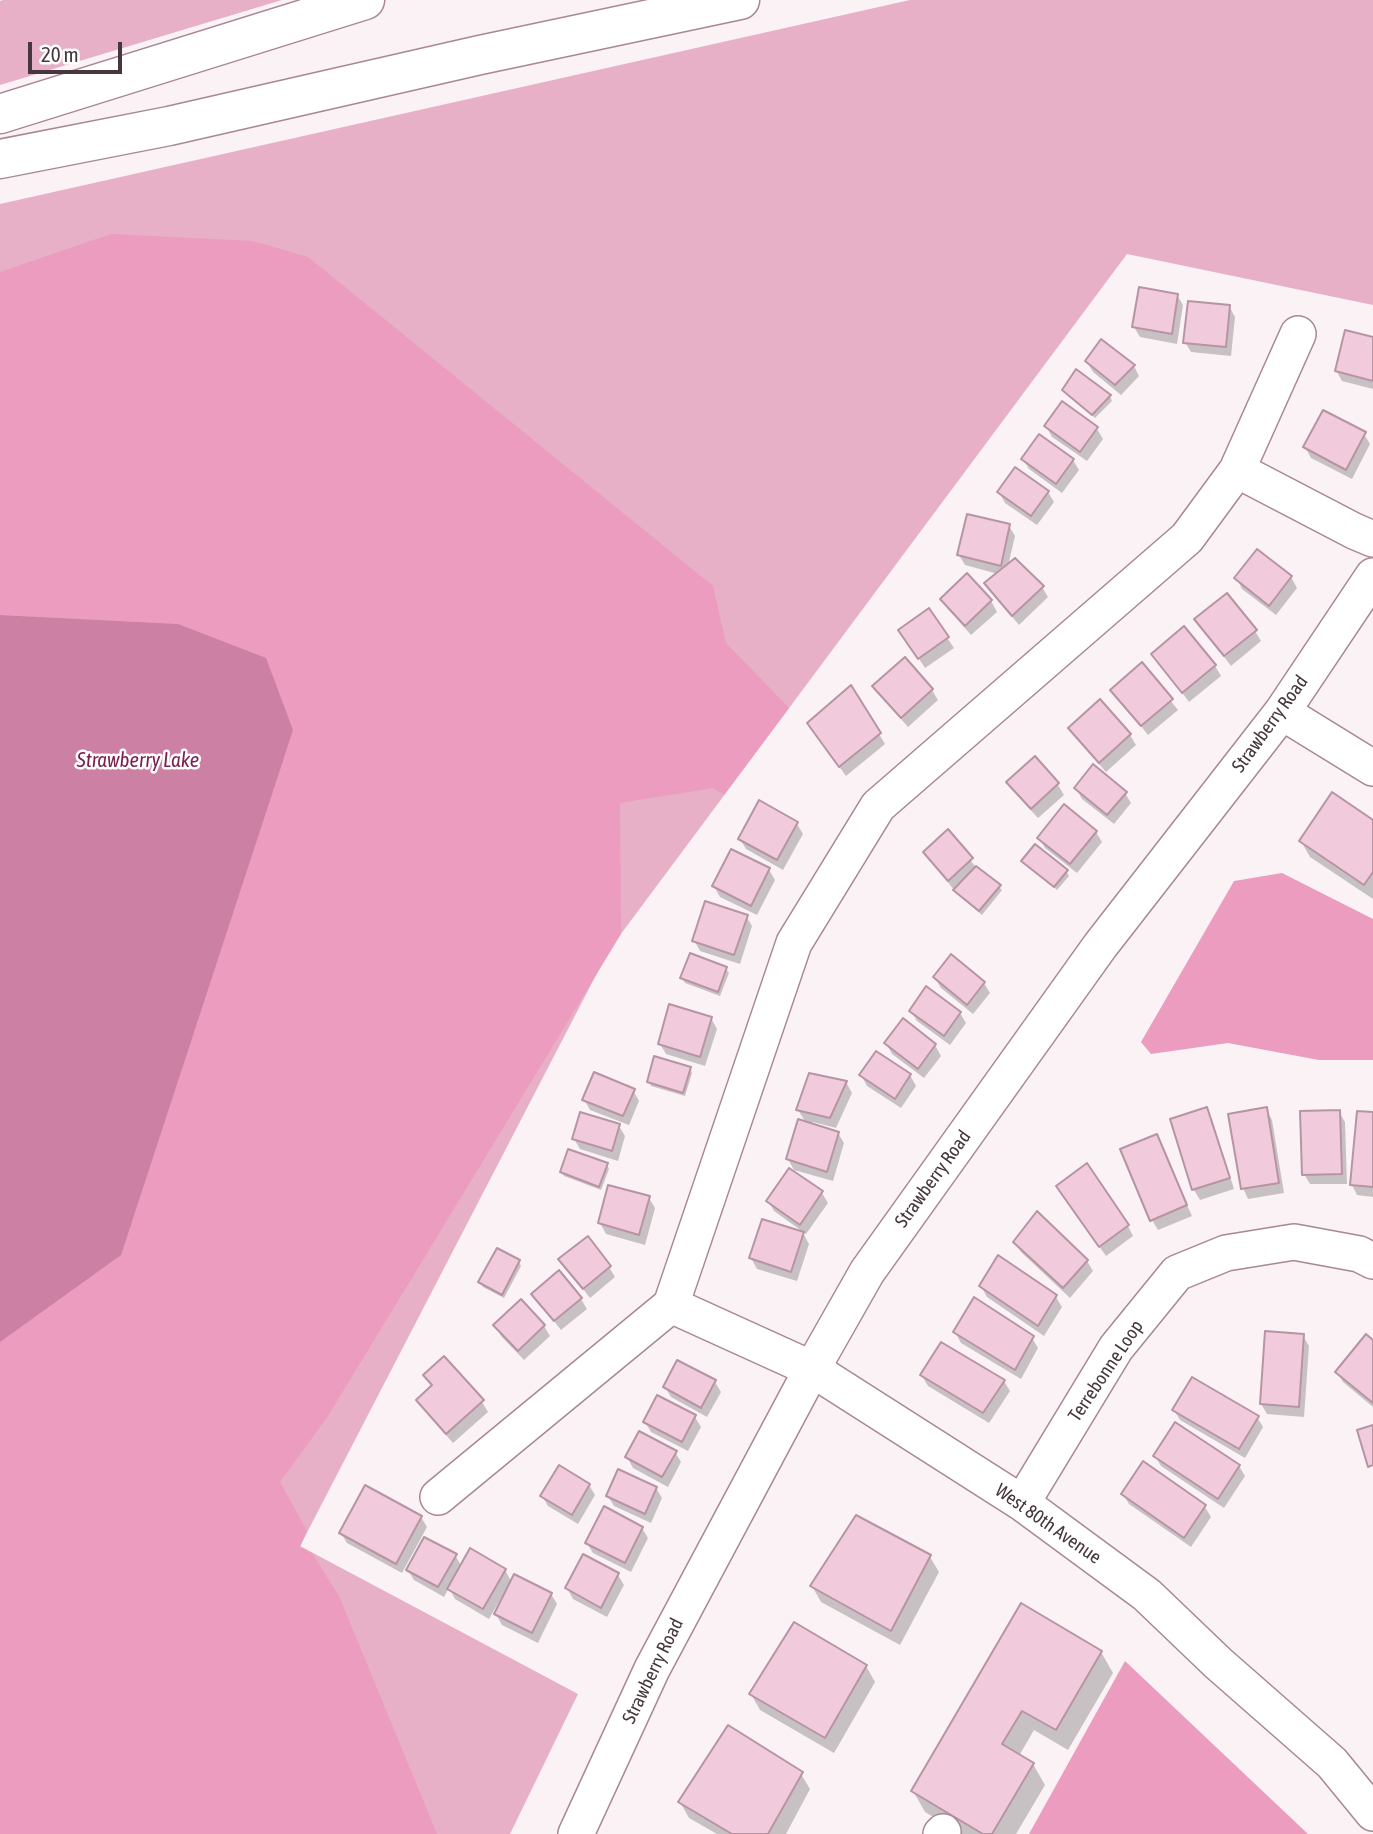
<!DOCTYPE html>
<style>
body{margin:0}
#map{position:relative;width:1373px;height:1834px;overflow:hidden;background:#faf2f5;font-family:"Asap Condensed",sans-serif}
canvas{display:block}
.scale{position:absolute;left:28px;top:42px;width:94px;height:32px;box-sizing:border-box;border:4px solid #46373e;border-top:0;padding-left:9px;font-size:21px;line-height:24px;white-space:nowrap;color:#46373e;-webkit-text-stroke:5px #fff;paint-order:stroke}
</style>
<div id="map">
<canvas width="1373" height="1834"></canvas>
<div class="scale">20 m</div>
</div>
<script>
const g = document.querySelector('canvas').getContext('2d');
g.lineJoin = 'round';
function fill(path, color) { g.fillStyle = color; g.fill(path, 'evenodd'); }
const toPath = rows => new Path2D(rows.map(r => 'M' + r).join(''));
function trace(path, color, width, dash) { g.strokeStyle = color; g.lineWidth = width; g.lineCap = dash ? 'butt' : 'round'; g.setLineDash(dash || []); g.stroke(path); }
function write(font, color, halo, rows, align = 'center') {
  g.font = font + ' "Asap Condensed",sans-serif'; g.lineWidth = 5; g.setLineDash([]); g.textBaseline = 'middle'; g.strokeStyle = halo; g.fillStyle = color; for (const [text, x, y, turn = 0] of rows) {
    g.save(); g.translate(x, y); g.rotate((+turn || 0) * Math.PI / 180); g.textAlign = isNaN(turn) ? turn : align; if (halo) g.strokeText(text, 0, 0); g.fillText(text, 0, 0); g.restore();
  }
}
fill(toPath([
 [3,0,282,0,0,85,0,1],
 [910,0,1373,0,1373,305,1127,254,609,950,300,1546,578,1694,510,1834,0,1834,0,204]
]), '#e7b0c7');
fill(toPath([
 [111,234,253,241,308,257,713,586,726,643,789,708,724,795,713,788,620,803,621,934,328,1416,280,1482,307,1531,300,1547,312,1553,339,1596,437,1834,0,1834,0,1338,178,624,0,615,0,272],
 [1282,873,1373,919,1373,1060,1319,1060,1228,1043,1151,1054,1141,1042,1234,881],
 [1125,1661,1308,1834,1029,1834]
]), '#eb9cbf');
fill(toPath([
 [0,615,178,624,266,658,293,730,121,1255,0,1342]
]), '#cc80a3');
fill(toPath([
 [1177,295,1183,305,1177,344,1140,337,1134,327],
 [1229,306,1235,317,1231,356,1191,352,1185,342],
 [1373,339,1373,389,1342,381,1336,370],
 [1087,362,1134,366,1139,376,1121,395,1093,372],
 [1065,390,1110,396,1112,401,1095,418],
 [1046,426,1097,429,1103,439,1087,461,1052,437],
 [1364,434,1370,444,1352,479,1311,458,1305,447],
 [1023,459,1073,460,1079,470,1062,493,1029,469],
 [999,492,1048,492,1054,502,1037,525,1005,503],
 [1009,526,1015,536,1008,566,1042,587,1048,597,1019,625,992,593,986,583,998,574,965,565,959,555],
 [1257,551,1291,577,1297,588,1276,615,1242,589,1237,579],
 [967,576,991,601,997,612,971,635,948,609,942,599],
 [929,611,954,648,925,668,907,640],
 [1196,620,1255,631,1261,641,1231,666],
 [1153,654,1215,666,1221,676,1189,702],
 [904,660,932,690,938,700,908,727,881,696,875,686],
 [1142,665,1178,710,1148,735,1113,690],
 [1070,728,1130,735,1136,745,1106,772,1076,738],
 [815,734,879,734,885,744,846,776],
 [1035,759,1058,785,1064,795,1038,818,1014,792,1009,782],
 [1076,788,1125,793,1131,803,1114,824,1082,799],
 [1373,822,1373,899,1310,857,1301,841],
 [797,824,803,834,783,870,746,849,740,839],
 [948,832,978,870,1002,890,982,915,958,895,925,853],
 [1096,832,1102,842,1077,873,1045,848,1039,838],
 [1024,861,1066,871,1069,876,1057,890],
 [769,870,775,880,757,915,720,897,714,886],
 [746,916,752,926,740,964,700,951,694,940],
 [726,969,729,973,720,996,685,983,682,978],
 [935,978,984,983,990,993,973,1014,941,988],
 [911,1011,960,1013,966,1023,950,1045,917,1021],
 [711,1018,717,1029,705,1066,666,1054,660,1044],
 [886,1043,935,1045,941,1056,924,1078,892,1054],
 [690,1068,692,1073,685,1096,651,1086,649,1081],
 [861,1075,910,1075,916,1086,901,1108,867,1086],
 [846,1082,852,1093,836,1128,813,1122,812,1125,838,1133,844,1143,833,1181,794,1170,788,1159,806,1123,798,1110],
 [633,1090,639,1101,629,1125,590,1110,584,1099],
 [1206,1109,1212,1119,1234,1189,1200,1200,1194,1190,1172,1120],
 [1266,1109,1272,1120,1284,1193,1248,1199,1243,1188],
 [1339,1112,1345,1122,1347,1184,1310,1184,1304,1174],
 [1373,1114,1373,1197,1357,1195,1352,1185],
 [619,1126,625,1136,618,1161,580,1149,574,1139],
 [1156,1136,1192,1216,1158,1230,1152,1220],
 [607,1165,609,1169,601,1190,564,1176,562,1172],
 [822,1193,828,1203,806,1234,774,1211,768,1201],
 [1064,1197,1128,1226,1133,1236,1106,1256],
 [649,1198,655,1208,645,1245,606,1234,600,1223],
 [803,1233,809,1244,797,1281,757,1269,751,1258],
 [1015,1242,1087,1261,1093,1271,1070,1298,1021,1252],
 [560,1259,609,1267,615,1277,590,1298],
 [519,1262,521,1266,504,1298,483,1287,480,1282],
 [981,1286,1056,1297,1062,1307,1044,1336,987,1297],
 [533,1294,581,1299,587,1309,561,1330],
 [496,1326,544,1326,550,1336,524,1360,501,1336],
 [955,1332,1032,1338,1038,1348,1021,1379,961,1343],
 [1303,1336,1309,1346,1304,1417,1267,1414,1261,1404],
 [1373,1342,1373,1407,1343,1382,1337,1372],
 [425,1376,482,1402,488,1412,453,1443,424,1410,418,1400,431,1386],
 [922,1376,1004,1381,1010,1391,989,1423,928,1386],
 [715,1382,721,1392,707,1417,671,1397,665,1387],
 [1174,1410,1257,1417,1263,1427,1245,1458,1180,1420],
 [695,1417,701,1427,688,1451,651,1432,645,1422],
 [675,1452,681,1462,668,1487,633,1468,627,1457],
 [1155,1456,1239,1466,1245,1476,1224,1508,1161,1466],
 [1144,1464,1205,1507,1211,1517,1191,1547,1129,1504,1123,1494],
 [589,1485,595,1495,578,1524,548,1506,542,1496],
 [656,1488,662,1498,651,1523,614,1506,608,1496],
 [421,1517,427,1527,402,1573,347,1543,341,1533],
 [642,1528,648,1538,631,1572,593,1553,587,1543],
 [455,1555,462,1567,505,1570,512,1583,551,1594,557,1604,538,1643,502,1625,496,1614,503,1599,501,1598,489,1619,455,1599,449,1588,444,1597,414,1580,408,1570],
 [584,1556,618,1575,624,1585,607,1617,573,1599,567,1588],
 [930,1557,939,1572,900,1645,821,1602,812,1586],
 [1101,1652,1113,1673,1068,1750,1034,1730,1019,1756,1033,1764,1045,1785,1016,1834,962,1834,925,1812,913,1791],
 [866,1666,875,1682,834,1753,760,1710,751,1694],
 [801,1774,810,1789,786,1834,717,1834,689,1818,680,1802]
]), '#0003');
const building = toPath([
 [1139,287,1178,294,1172,334,1132,327,1139,287],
 [1188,301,1230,305,1226,347,1183,343,1188,301],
 [1345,330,1373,337,1373,381,1335,371,1345,330],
 [1101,339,1135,365,1115,385,1085,361,1101,339],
 [1076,369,1111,395,1092,415,1062,390,1076,369],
 [1062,401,1098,427,1080,452,1044,426,1062,401],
 [1323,410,1366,432,1346,470,1303,447,1323,410],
 [1039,434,1074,459,1056,484,1021,459,1039,434],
 [1015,467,1049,491,1031,516,997,492,1015,467],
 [967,514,1010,524,1001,566,957,555,967,514],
 [1257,549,1292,576,1269,606,1234,578,1257,549],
 [1015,558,1044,586,1012,616,984,583,1015,558],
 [967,573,992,600,965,626,940,599,967,573],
 [1227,593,1257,630,1224,656,1194,619,1227,593],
 [929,608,949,637,918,659,898,630,929,608],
 [1184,626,1216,665,1182,693,1151,654,1184,626],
 [905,657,933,689,901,718,872,686,905,657],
 [1142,662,1173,699,1141,726,1110,690,1142,662],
 [851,685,881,733,839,767,807,723,851,685],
 [1100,699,1131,734,1099,763,1068,728,1100,699],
 [1035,756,1059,783,1031,809,1006,782,1035,756],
 [1093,764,1127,792,1107,815,1074,788,1093,764],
 [1332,792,1373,820,1373,872,1364,885,1299,841,1332,792],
 [759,800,798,822,777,860,738,839,759,800],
 [1064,804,1097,831,1070,864,1037,838,1064,804],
 [948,829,973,858,948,881,923,852,948,829],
 [1035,844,1068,870,1054,887,1021,861,1035,844],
 [731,849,770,868,751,906,712,886,731,849],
 [976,866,1001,885,979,911,953,890,976,866],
 [705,901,748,915,734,955,692,941,705,901],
 [690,953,727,967,718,992,680,978,690,953],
 [951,954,985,982,967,1005,933,977,951,954],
 [926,986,961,1012,944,1036,909,1011,926,986],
 [669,1004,712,1017,700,1057,658,1044,669,1004],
 [903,1018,936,1044,918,1069,884,1043,903,1018],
 [876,1051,911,1074,895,1099,859,1075,876,1051],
 [654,1056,691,1067,683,1093,647,1082,654,1056],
 [594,1072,635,1089,623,1116,582,1100,594,1072],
 [809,1073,847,1081,830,1118,796,1110,809,1073],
 [1207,1107,1230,1178,1192,1190,1170,1119,1207,1107],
 [1267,1107,1279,1183,1241,1189,1228,1114,1267,1107],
 [1340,1110,1342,1174,1302,1175,1300,1111,1340,1110],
 [1357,1111,1373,1112,1373,1187,1350,1185,1357,1111],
 [580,1112,620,1124,612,1151,572,1139,580,1112],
 [798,1119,839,1132,827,1172,786,1159,798,1119],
 [1157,1134,1187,1205,1150,1221,1120,1149,1157,1134],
 [568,1149,608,1163,599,1187,560,1172,568,1149],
 [1087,1163,1129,1225,1099,1247,1056,1186,1087,1163],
 [789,1168,823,1191,800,1225,766,1201,789,1168],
 [608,1185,650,1196,639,1235,598,1223,608,1185],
 [1037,1211,1088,1260,1063,1288,1013,1242,1037,1211],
 [762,1219,804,1232,791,1272,749,1258,762,1219],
 [588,1236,611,1266,583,1289,558,1259,588,1236],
 [497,1248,520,1260,502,1295,478,1282,497,1248],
 [998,1255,1057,1295,1038,1326,979,1286,998,1255],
 [559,1270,582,1298,554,1321,531,1294,559,1270],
 [974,1297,1034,1336,1015,1370,953,1332,974,1297],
 [521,1299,545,1325,518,1351,493,1325,521,1299],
 [1265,1331,1304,1334,1299,1407,1260,1404,1265,1331],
 [1366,1334,1373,1340,1373,1403,1335,1372,1366,1334],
 [941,1342,1005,1380,983,1413,920,1375,941,1342],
 [444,1356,484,1400,446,1434,416,1400,432,1385,423,1375,444,1356],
 [677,1360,716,1380,701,1408,663,1387,677,1360],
 [1192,1377,1259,1416,1239,1449,1172,1410,1192,1377],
 [657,1395,696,1415,682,1442,643,1422,657,1395],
 [1175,1422,1240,1465,1218,1499,1153,1456,1175,1422],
 [1373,1425,1373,1465,1368,1467,1357,1430,1373,1425],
 [639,1431,677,1451,662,1477,625,1457,639,1431],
 [1143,1461,1206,1505,1184,1538,1121,1494,1143,1461],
 [559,1465,590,1484,572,1515,540,1496,559,1465],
 [618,1469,657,1487,645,1514,606,1496,618,1469],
 [365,1485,422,1516,396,1564,339,1533,365,1485],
 [604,1506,643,1527,625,1563,585,1543,604,1506],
 [856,1515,931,1555,891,1631,810,1586,856,1515],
 [424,1537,457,1554,438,1587,406,1570,424,1537],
 [470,1548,506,1569,483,1609,447,1589,470,1548],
 [583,1554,619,1573,601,1608,565,1588,583,1554],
 [514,1574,552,1593,532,1633,494,1614,514,1574],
 [1021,1603,1102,1651,1056,1730,1022,1711,1002,1744,1034,1763,992,1834,983,1834,911,1791,1021,1603],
 [794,1622,867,1665,825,1738,749,1694,794,1622],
 [728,1725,803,1772,768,1834,732,1834,678,1802,728,1725]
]);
fill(building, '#f1cbdb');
trace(building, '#b794a3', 2);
const minor = toPath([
 [1237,470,1354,531,1373,539],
 [1282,712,1373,768],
 [671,1305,812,1369,1022,1503,1147,1595,1218,1663,1332,1763,1373,1813],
 [438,1497,671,1305,794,943,878,806,1187,538,1237,470,1298,334],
 [1022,1503,1116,1348,1177,1273,1226,1253,1294,1242,1359,1254,1373,1261],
 [576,1834,652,1669,812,1369,867,1272,1100,946,1282,712,1373,576],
 [941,1834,943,1832]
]);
const highway = toPath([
 [0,114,365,0],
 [0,159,169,126,480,55,740,0]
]);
trace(minor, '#a98795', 38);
trace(highway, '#a98795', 41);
trace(minor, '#fff', 35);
trace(highway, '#fff', 38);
write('19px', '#46373e', '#fff', [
 ["Strawberry Road",1270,724,-54],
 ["Strawberry Road",933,1179,-54],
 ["Terrebonne Loop",1106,1371,-56],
 ["West 80th Avenue",1048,1524,35],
 ["Strawberry Road",653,1671,-64]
]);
write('italic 21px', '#7b2051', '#fff', [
 ["Strawberry Lake",138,760]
]);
</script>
